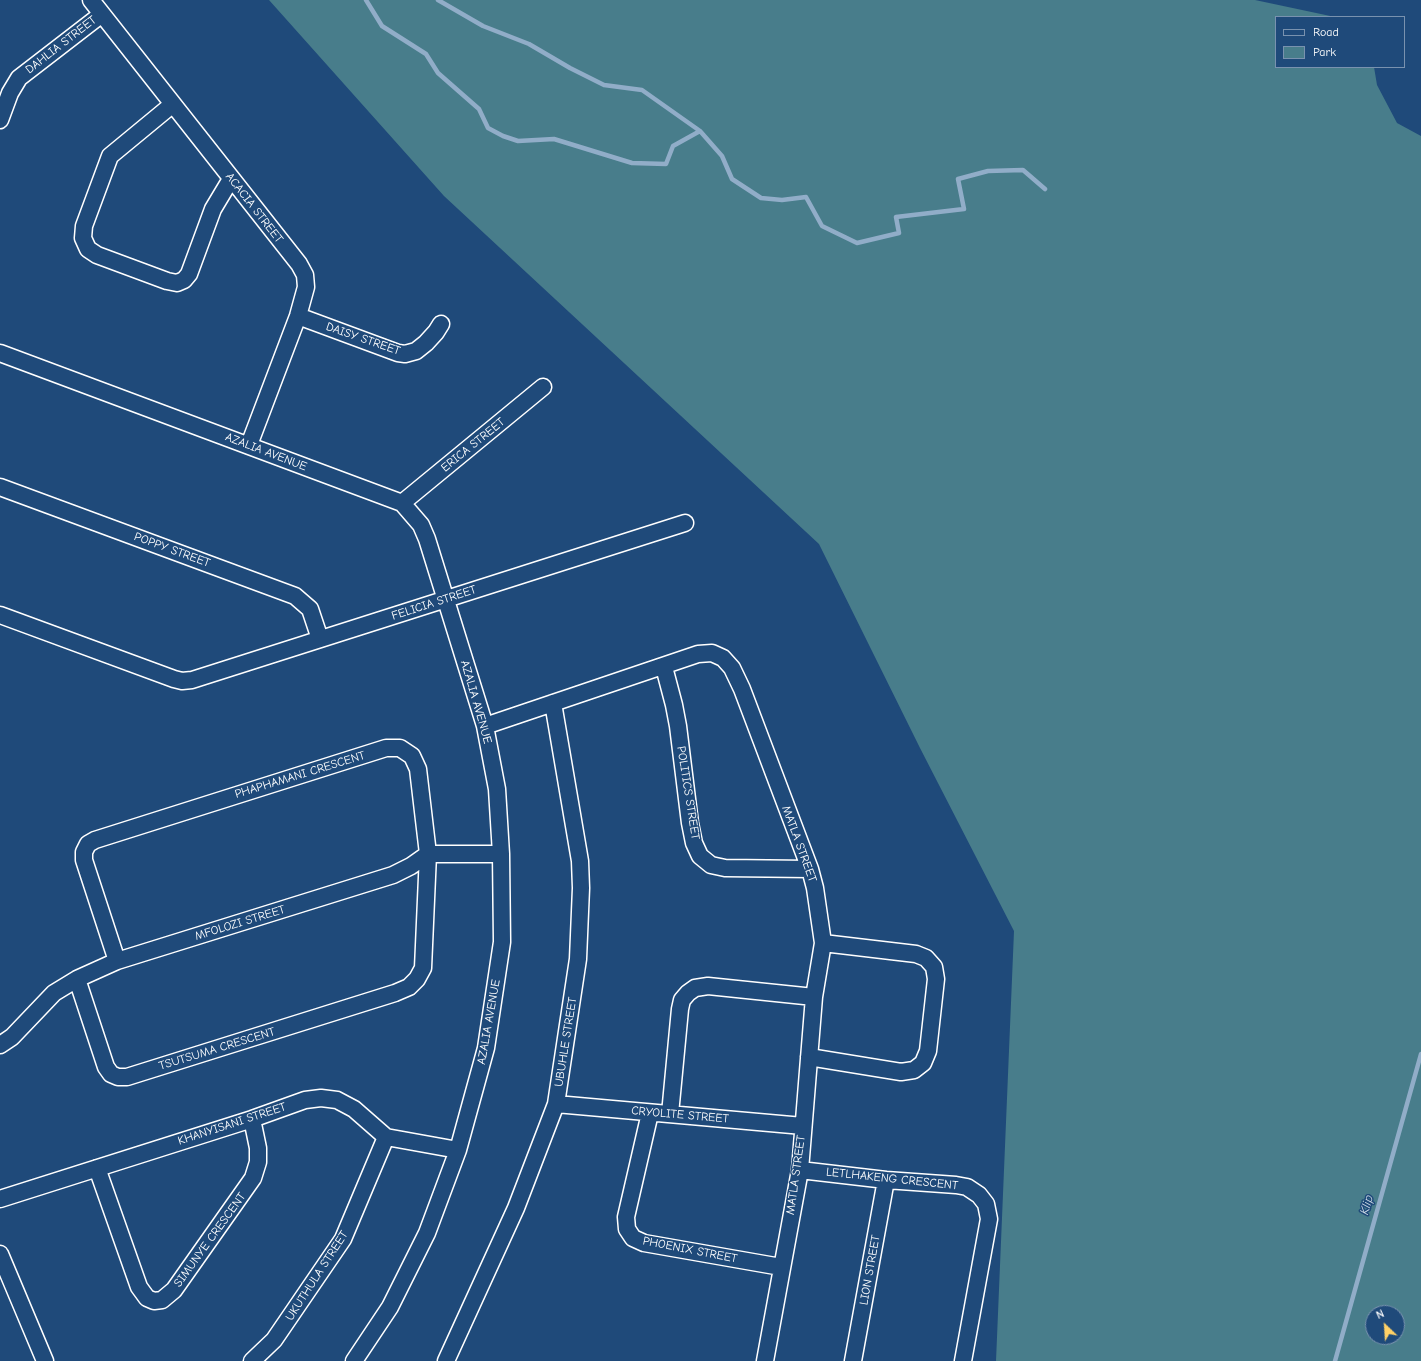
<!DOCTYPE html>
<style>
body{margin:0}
#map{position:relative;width:1421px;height:1361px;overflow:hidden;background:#1f4a7a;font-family:"Comic Neue",sans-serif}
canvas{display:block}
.legend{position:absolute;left:1275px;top:16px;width:130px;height:52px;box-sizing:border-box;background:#1f4a7a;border:1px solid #7992af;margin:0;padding:5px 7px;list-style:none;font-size:12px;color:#fff}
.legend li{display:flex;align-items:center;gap:8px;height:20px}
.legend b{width:20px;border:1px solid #7992af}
.north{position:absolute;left:1365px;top:1305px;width:40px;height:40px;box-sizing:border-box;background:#1f4a7a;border:1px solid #7992af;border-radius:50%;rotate:335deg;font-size:11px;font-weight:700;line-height:16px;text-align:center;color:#fff}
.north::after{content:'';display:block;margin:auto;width:14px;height:18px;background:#ffd166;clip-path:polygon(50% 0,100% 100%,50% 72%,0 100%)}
</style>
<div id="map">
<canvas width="1421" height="1361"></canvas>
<ul class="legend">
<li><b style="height:5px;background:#1f4a7a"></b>Road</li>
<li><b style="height:11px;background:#487d8b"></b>Park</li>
</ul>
<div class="north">N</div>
</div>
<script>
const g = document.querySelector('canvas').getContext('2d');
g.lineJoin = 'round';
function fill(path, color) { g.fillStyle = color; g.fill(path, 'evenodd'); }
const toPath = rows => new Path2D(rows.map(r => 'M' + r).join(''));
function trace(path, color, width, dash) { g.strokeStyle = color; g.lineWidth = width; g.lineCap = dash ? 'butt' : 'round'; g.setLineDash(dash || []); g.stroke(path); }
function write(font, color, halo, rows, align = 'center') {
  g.font = font + ' "Comic Neue",sans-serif'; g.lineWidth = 3; g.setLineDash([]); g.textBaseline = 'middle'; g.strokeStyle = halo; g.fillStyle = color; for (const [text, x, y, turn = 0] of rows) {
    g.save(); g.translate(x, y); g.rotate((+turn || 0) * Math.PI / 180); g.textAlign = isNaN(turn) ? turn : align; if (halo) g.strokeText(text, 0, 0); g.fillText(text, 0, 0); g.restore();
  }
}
fill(toPath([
 [269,0,1255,0,1335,17,1276,17,1276,67,1374,67,1377,85,1397,123,1421,136,1421,1361,996,1361,1014,931,920,748,819,544,444,196],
 [1373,1313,1397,1313,1397,1337,1373,1337]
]), '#487d8b');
trace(toPath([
 [366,0,382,26,426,54,438,73,479,109,488,128,503,136,518,141,554,139,632,163,666,164,673,146,700,131],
 [438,0,483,26,529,44,570,68,604,85,642,90,700,131,722,156,732,179,761,198,782,200,806,197,822,226,857,243,899,233,896,217,964,209,958,179,988,171,1023,170,1045,189],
 [1335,1361,1421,1054]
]), '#91adc8', 4.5);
const minor = toPath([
 [91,0,299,264,305,275,306,287,298,316,249,445],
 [173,104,110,156,84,226,83,238,88,249,97,255,167,281,177,283,184,280,189,274,213,209,231,179],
 [0,120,10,93,19,78,102,14],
 [298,316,398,353,405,354,416,351,426,343,436,332,441,324],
 [0,353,402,503,421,525,427,539,485,726,497,789,501,854,502,942,486,1048,458,1150,427,1233,390,1307,354,1361],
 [0,487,295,596,310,609,320,639],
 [402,503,543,387],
 [0,615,174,679,182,681,192,680,685,523],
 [664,667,674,705,678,726,690,823,694,843,700,856,711,865,725,868,810,869],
 [485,726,698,654,712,653,723,658,732,668,742,689,810,869,815,888,823,943,814,997,800,1170,765,1361],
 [77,979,106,1067,111,1074,118,1077,127,1077,395,993,409,987,417,979,423,968,428,854,418,769,412,756,400,748,386,748,95,840,88,844,84,852,84,860,117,961],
 [0,1045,12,1037,54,993,77,979,117,961,393,875,411,866,428,854,501,854],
 [809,1057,901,1072,914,1070,923,1063,928,1051,936,979,934,967,926,958,916,954,823,943],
 [556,1104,803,1126],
 [650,1113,626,1217,627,1229,633,1238,644,1243,781,1267],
 [670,1114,680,1009,682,1000,688,993,695,988,708,986,814,997],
 [97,1168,139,1287,147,1298,154,1301,162,1300,174,1290,253,1178,258,1162,258,1148,252,1119],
 [800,1170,886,1180,956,1185,967,1187,979,1195,986,1204,989,1219,963,1361],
 [0,1199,252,1119,305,1100,321,1098,337,1100,354,1109,386,1137,458,1150],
 [0,1254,45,1361],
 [252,1361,274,1340,343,1239,386,1137],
 [446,1361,516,1208,556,1104,578,959,581,888,580,861,553,703],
 [853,1361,886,1180]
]);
trace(minor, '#fff', 19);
trace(minor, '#1f4a7a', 16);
write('12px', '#fff', '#1f4a7a', [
 ["DAHLIA STREET",61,45,-38],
 ["ACACIA STREET",254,208,52],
 ["DAISY STREET",363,339,19],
 ["ERICA STREET",473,445,-39],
 ["AZALIA AVENUE",266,452,21],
 ["POPPY STREET",172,550,20],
 ["FELICIA STREET",434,603,-18],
 ["AZALIA AVENUE",476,702,74],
 ["PHAPHAMANI CRESCENT",300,775,-17],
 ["POLITICS STREET",688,793,81],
 ["MATLA STREET",799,844,70],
 ["MFOLOZI STREET",240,923,-17],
 ["AZALIA AVENUE",489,1022,-80],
 ["UBUHLE STREET",566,1042,-81],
 ["TSUTSUMA CRESCENT",217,1049,-17],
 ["CRYOLITE STREET",680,1115,5],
 ["KHANYISANI STREET",232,1124,-18],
 ["MATLA STREET",796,1175,-82],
 ["LETLHAKENG CRESCENT",892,1179,6],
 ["SIMUNYE CRESCENT",210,1240,-54],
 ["PHOENIX STREET",690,1250,11],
 ["LION STREET",870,1270,-80],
 ["UKUTHULA STREET",317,1276,-57]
]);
write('italic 13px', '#d1dde8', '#1f4a7a', [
 ["Klip",1367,1205,-74]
]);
</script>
